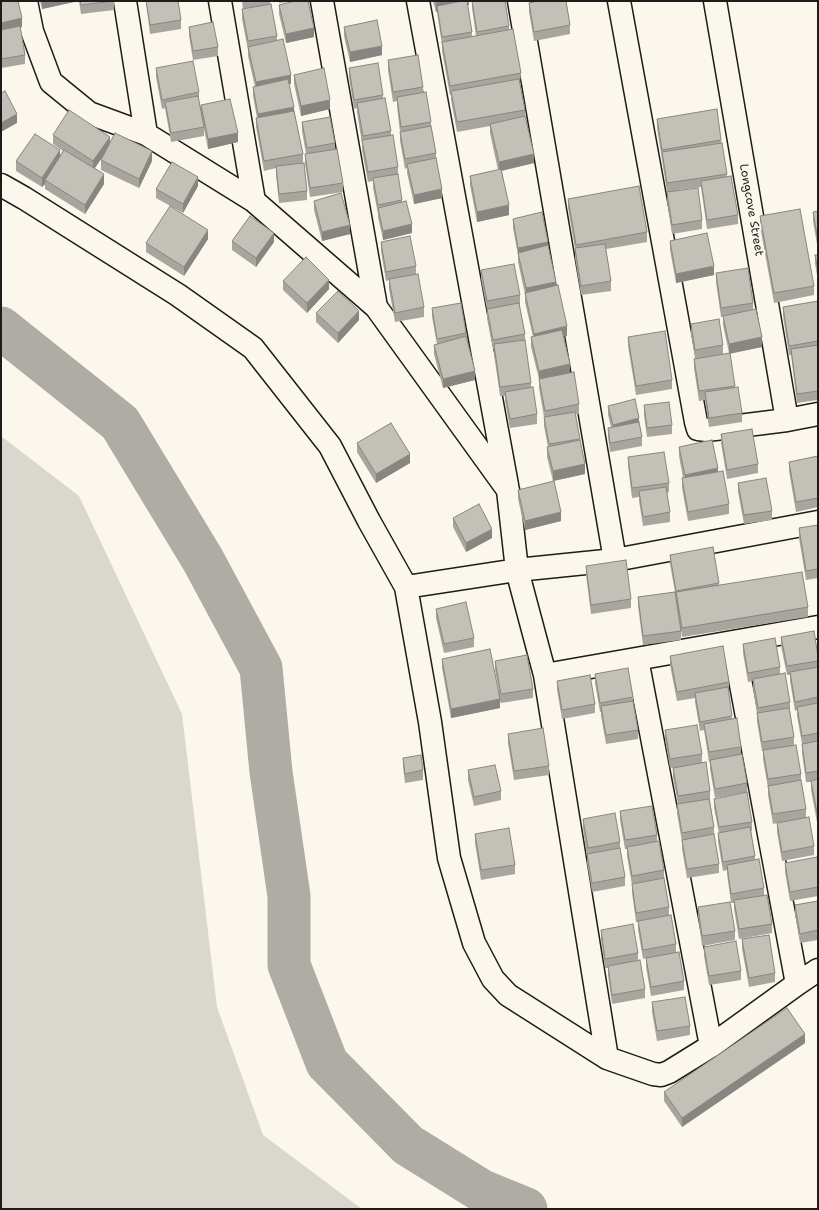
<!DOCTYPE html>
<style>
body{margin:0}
#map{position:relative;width:819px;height:1210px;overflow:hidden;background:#fbf7ec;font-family:"Shantell Sans",sans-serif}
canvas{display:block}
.frame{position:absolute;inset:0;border:2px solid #1c1c1c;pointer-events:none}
</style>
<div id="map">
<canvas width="819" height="1210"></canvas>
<div class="frame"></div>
</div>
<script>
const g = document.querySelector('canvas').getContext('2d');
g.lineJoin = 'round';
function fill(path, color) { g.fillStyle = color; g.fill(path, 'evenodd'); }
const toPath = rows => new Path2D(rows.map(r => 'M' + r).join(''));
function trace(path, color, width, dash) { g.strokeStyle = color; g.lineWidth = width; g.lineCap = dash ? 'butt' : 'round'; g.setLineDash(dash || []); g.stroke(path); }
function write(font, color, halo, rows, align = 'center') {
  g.font = font + ' "Shantell Sans",sans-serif'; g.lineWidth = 4; g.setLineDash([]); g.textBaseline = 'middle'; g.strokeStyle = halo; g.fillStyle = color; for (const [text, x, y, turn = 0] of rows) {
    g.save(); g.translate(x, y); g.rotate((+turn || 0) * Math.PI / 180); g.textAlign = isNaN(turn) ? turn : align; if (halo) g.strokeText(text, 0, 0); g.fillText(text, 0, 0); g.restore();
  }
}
fill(toPath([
 [1,436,79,496,182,714,217,1007,263,1135,362,1209,1,1209]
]), '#dad7ce');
trace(toPath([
 [1,328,120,423,203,560,261,668,271,772,289,896,289,965,327,1063,408,1145,482,1191,526,1209]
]), '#afaca5', 43);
const minor = toPath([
 [26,1,32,31,51,82,89,113,146,134,254,201,376,307,508,490,517,570,545,675,607,1058],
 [125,1,146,134],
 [220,1,254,201],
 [322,1,376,307],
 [418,1,507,485],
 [519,1,615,560],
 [619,1,696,422,698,429,707,430,787,420,818,414],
 [715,1,787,420],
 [1,185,24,198,178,295,253,348,330,446,369,521,406,587,430,722,449,858,474,943,493,979,508,995,607,1058,653,1074,661,1075,669,1072,711,1046,797,984,818,970],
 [406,587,517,570,615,560,818,522],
 [733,642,797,984],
 [637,659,711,1046],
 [545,675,818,627]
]);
trace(minor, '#1c1c1c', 25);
trace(minor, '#fbf7ec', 22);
fill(toPath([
 [1,1,22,27,20,27,25,55,25,64,1,68],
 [40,1,74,1,74,2,42,9],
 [79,1,114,1,114,10,81,14],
 [146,1,178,1,181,20,181,29,150,34],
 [242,1,270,1,270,4,277,36,277,41,291,84,289,84,294,111,303,154,303,163,307,191,307,200,279,203,276,175,276,168,264,171,256,127,256,118,257,118,253,96,253,87,255,87,248,56,248,50,242,19,242,9,243,9],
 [279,1,308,1,314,37,286,43,279,14,279,5,294,1,279,3],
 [433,1,469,1,469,5,467,5,472,32,472,36,476,36,472,8,472,1,509,26,509,30,521,73,520,83,525,110,525,117,534,163,502,171,509,215,477,222,470,185,470,176,498,170,490,133,490,126,457,132,451,100,451,95,450,95,442,51,442,45,437,12,436,12],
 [529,1,566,1,570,25,570,34,534,41,529,12],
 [189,27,218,47,218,56,193,60,189,36],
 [344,27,382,55,350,62,344,36],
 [388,60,423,87,423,93,431,122,431,126,436,153,436,159,442,198,414,204,407,173,407,168,405,169,400,141,400,132,397,106,397,101,393,102,388,70],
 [156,68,199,92,199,100,201,110,201,105,238,142,208,149,204,129,204,136,171,142,165,108,162,109,156,77],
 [349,68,383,95,383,98,391,131,391,136,398,167,398,176,402,202,412,233,383,240,378,217,378,214,373,188,373,181,368,182,362,150,362,144,357,112,357,108,354,109,349,77],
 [294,75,330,109,301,116,294,84],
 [657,119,721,140,727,177,738,215,738,224,707,229,701,187,678,190,702,220,702,229,672,234,667,201,667,192,657,128],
 [302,122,335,143,335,150,343,183,343,192,310,197,305,163,305,154,306,154,302,131],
 [53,135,110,143,152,161,139,188,101,170,101,160,105,153,94,168,104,184,85,214,45,189,45,184,42,187,16,171,16,161,60,155,63,151,53,144],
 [198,186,183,213,156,198,156,189],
 [568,199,647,232,647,242,606,249,611,281,611,291,581,295,575,258,575,249,568,208],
 [314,201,350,234,322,241,314,210],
 [818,211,818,250,813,221,813,212],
 [760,216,814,286,814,295,774,303,760,226],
 [513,219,548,246,567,336,564,336,570,373,579,404,579,414,575,414,585,474,553,481,547,457,547,447,548,447,544,426,544,417,539,388,539,379,531,347,531,337,533,337,525,302,525,294,518,262,518,255,513,228],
 [208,239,184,276,146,252,146,243],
 [232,241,274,242,256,267,232,250],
 [670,241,714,275,676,283,670,250],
 [381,242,416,266,416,274,424,307,424,317,395,322,389,289,389,280,386,281,381,251],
 [815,255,818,255,818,280,815,264],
 [481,270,520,295,520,304,519,304,525,334,525,340,531,383,531,387,537,414,537,424,510,428,505,401,505,396,500,396,494,354,494,349,493,349,487,318,487,310,481,279],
 [716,273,753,303,753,310,762,347,730,353,735,388,742,413,742,422,709,427,705,400,699,401,694,368,694,359,695,358,691,334,691,324,723,345,723,354,729,353,723,325,723,317,721,317,716,282],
 [283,281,329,289,307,313,283,290],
 [818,301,818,400,797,403,791,355,789,355,783,316,783,307],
 [432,308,466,333,466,338,475,380,443,388,434,354,434,345,437,344,432,317],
 [316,313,359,320,338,343,316,322],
 [628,337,672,380,672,389,636,395,628,346],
 [644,405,672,425,672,434,647,437,644,415],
 [608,406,639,422,642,437,642,446,610,452,608,437,608,428,611,427,608,415],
 [721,434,758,464,758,473,727,479,721,443],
 [357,443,410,463,376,483,357,452],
 [679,447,718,472,729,504,729,514,688,521,682,488,682,478,683,478,679,456],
 [818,456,818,507,796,512,789,471,789,462],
 [628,457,669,483,669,492,667,493,670,512,670,522,643,526,639,501,639,497,632,498,628,466],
 [738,483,772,511,772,520,744,524,738,492],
 [518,490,561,521,525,530,518,499],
 [453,518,492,538,466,552,453,527],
 [818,525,818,578,806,580,799,538,799,528],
 [670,555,719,583,719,585,808,607,808,617,682,637,680,623,681,631,681,640,643,645,638,606,638,597,675,592,670,564],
 [586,566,631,599,631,608,591,614,586,575],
 [436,609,474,638,474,647,444,653,436,618],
 [781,637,818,661,818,822,817,822,811,790,811,782,806,782,802,753,802,744,797,716,797,710,795,711,790,681,790,675,787,675,781,646],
 [743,644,780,667,780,674,790,702,790,710,794,737,794,745,801,774,801,780,806,809,806,818,814,846,814,855,782,861,777,832,777,823,773,824,768,795,768,788,763,759,763,751,762,751,757,722,757,714,753,688,753,681,748,682,743,653],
 [670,656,729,682,729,691,728,691,732,719,741,747,741,754,747,783,747,792,715,798,710,769,710,762,709,762,704,730,700,731,695,702,695,698,677,701,670,665],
 [442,659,499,691,495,670,495,661,533,689,533,698,501,703,500,701,500,708,451,718,442,668],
 [595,674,633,697,633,701,638,730,638,739,606,744,601,716,601,712,600,712,595,683],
 [557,681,595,704,595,713,562,719,557,690],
 [665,730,702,754,702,763,710,791,710,800,714,827,714,834,719,864,719,873,687,878,682,849,682,842,677,813,677,804,678,804,673,777,673,768,670,768,665,740],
 [508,734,549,766,549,775,514,780,508,743],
 [403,758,423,770,423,780,405,783,403,767],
 [468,770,501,791,501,800,474,806,468,780],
 [714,799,752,822,752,831,751,831,755,856,755,860,764,888,764,895,772,924,772,933,739,939,734,909,734,903,731,903,727,874,727,870,723,871,718,842,718,833,719,833,714,808],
 [620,811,657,835,657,841,664,870,664,879,669,907,669,916,676,944,676,953,684,981,684,990,651,996,646,967,646,958,643,959,638,930,638,922,636,922,632,893,632,885,627,856,627,849,625,849,620,820],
 [583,819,620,842,620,851,625,877,625,886,592,892,587,863,587,856,583,828],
 [475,834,515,865,515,874,481,880,475,843],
 [818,861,818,896,790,901,785,872,785,863],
 [818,901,818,940,800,943,795,914,795,905],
 [698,907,735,931,735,940,702,946,698,916],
 [601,930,638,953,638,961,645,989,645,998,612,1004,608,975,608,968,605,968,601,939],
 [742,939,775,973,775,982,749,987,742,949],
 [704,947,741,971,741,980,709,985,704,956],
 [652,1002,690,1026,690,1035,657,1041,652,1012],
 [805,1043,682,1127,664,1101,664,1092]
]), '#a8a59e');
fill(toPath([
 [42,1,74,1,74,2,42,9],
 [445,1,469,1,469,5,438,12,437,6,437,12,436,12,436,3],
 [22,18,22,27,1,32,1,23],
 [314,28,314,37,286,43,286,34],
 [382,46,382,55,350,62,350,52],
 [291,75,291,84,256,91,256,82],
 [330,100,330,109,301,116,301,106],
 [294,107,294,116,258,123,258,114],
 [17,114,17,123,1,132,1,123],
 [238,133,238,142,208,149,208,139],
 [110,137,110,146,93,171,93,161],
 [60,150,60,159,45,180,45,184,42,187,42,178],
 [152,151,152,161,139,188,139,179],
 [534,154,534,163,499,171,499,162],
 [104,174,104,184,85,214,85,205],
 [198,177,198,186,183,213,183,204],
 [442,189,442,198,414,204,414,195],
 [509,205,509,215,477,222,477,212],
 [412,224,412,233,383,240,383,231],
 [350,225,350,234,322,241,322,232],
 [208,230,208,239,184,276,184,267],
 [274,233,274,242,256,267,256,258],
 [548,242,548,251,518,255,518,248],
 [714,266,714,275,676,283,676,274],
 [329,280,329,289,307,313,307,303],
 [556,282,556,291,526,298,526,288],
 [359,311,359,320,338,343,338,333],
 [567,326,567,336,534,343,534,334],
 [762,337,762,347,729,354,729,344],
 [570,364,570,373,539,380,539,371],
 [475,371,475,380,443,388,443,379],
 [639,418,639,428,613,434,613,425],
 [410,454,410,463,376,483,376,474],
 [585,464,585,474,553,481,553,471],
 [718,468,718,478,685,484,685,475],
 [561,512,561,521,525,530,525,521],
 [492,529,492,538,466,552,466,543],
 [500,699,500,708,451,718,451,709],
 [805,1034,805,1043,682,1127,682,1118]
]), '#888681');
const building = toPath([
 [1,1,18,1,22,18,1,23,1,1],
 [80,1,114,1,81,5,80,1],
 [146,1,178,1,181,20,150,25,146,1],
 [295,1,308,1,314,28,286,34,279,5,295,1],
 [435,1,445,1,436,3,435,1],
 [462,1,467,1,472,32,442,37,437,6,462,1],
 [472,1,505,1,509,26,477,32,472,1],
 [538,1,566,1,570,25,534,32,529,3,538,1],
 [271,4,277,36,248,41,242,9,271,4],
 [377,20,382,46,350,52,344,27,377,20],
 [213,22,218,47,193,51,189,27,213,22],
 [20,26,25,55,1,59,1,30,20,26],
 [513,29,521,73,450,86,442,42,513,29],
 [283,39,291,75,256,82,248,47,283,39],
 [418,55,423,87,393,92,388,60,418,55],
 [193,61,199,92,162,100,156,68,193,61],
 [378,63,383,95,354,100,349,68,378,63],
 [324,68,330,100,301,106,294,75,324,68],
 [288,79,294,107,258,114,253,87,288,79],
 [519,79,525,110,457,122,451,91,519,79],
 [5,91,17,114,1,123,1,93,5,91],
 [426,92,431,122,401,127,397,97,426,92],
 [198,96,204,127,171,133,165,102,198,96],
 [385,98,391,131,363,136,357,103,385,98],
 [230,99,238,133,208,139,201,105,230,99],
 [717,109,721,140,662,150,657,119,717,109],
 [69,110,110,137,93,161,53,135,69,110],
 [294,111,303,154,264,161,256,118,294,111],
 [525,116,534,154,499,162,490,124,525,116],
 [330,117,335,143,307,148,302,122,330,117],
 [431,126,436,153,405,159,400,132,431,126],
 [115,133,152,151,139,179,101,160,115,133],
 [35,134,60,150,42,178,16,161,35,134],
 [393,135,398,167,368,172,362,140,393,135],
 [722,143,727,174,667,183,662,152,722,143],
 [337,149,343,183,310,188,305,154,337,149],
 [64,150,104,174,85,205,45,180,64,150],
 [436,158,442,189,414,195,407,164,436,158],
 [172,162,198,177,183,204,156,189,172,162],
 [304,163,307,191,279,194,276,166,304,163],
 [501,169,509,205,477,212,470,176,501,169],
 [398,174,402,200,378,205,373,178,398,174],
 [731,176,738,215,707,220,701,181,731,176],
 [639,186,647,232,576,245,568,199,639,186],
 [698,188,702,220,672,225,667,192,698,188],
 [341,193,350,225,322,232,314,201,341,193],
 [406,201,412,224,383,231,378,208,406,201],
 [170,206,208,230,184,267,146,243,170,206],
 [800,209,814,286,774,293,760,216,800,209],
 [818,211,818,240,813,212,818,211],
 [542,212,548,242,518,248,513,219,542,212],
 [250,216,274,233,256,258,232,241,250,216],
 [707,233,714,266,676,274,670,241,707,233],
 [410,236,416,266,386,272,381,242,410,236],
 [605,244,611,281,581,286,575,248,605,244],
 [548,245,556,282,526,288,518,253,548,245],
 [815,255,818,255,818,270,815,255],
 [306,257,329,280,307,303,283,281,306,257],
 [514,264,520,295,487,301,481,270,514,264],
 [748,268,753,303,721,308,716,273,748,268],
 [418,274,424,307,395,313,389,279,418,274],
 [558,285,567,326,534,334,525,293,558,285],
 [338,291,359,311,338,333,316,313,338,291],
 [818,301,818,341,789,346,783,307,818,301],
 [461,303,466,333,437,339,432,308,461,303],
 [519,303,525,334,493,340,487,309,519,303],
 [756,309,762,337,729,344,723,316,756,309],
 [719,319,723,345,695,350,691,324,719,319],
 [562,330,570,364,539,371,531,337,562,330],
 [665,331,672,380,636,386,628,337,665,331],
 [466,336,475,371,443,379,434,345,466,336],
 [525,340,531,383,500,387,494,344,525,340],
 [818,345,818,391,797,394,791,349,818,345],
 [730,353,735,386,699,391,694,359,730,353],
 [574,372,579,404,545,411,539,379,574,372],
 [533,387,537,414,510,419,505,392,533,387],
 [738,387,742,413,709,418,705,392,738,387],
 [635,399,639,418,613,425,608,406,635,399],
 [669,402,672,425,647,428,644,405,669,402],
 [575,412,580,439,549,444,544,417,575,412],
 [639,422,642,437,610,443,608,428,639,422],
 [391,423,410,454,376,474,357,443,391,423],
 [752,429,758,464,727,470,721,434,752,429],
 [580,440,585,464,553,471,547,447,580,440],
 [712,440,718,468,685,475,679,447,712,440],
 [664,452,669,483,632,488,628,457,664,452],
 [818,456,818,498,796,502,789,462,818,456],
 [723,471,729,504,688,512,682,478,723,471],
 [766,478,772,511,744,515,738,483,766,478],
 [554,481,561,512,525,521,518,490,554,481],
 [666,487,670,512,643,517,639,491,666,487],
 [479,504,492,529,466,543,453,518,479,504],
 [818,525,818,569,806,571,799,528,818,525],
 [713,547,719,583,676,591,670,555,713,547],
 [626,560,631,599,591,605,586,566,626,560],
 [802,572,808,607,682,628,676,592,802,572],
 [675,592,681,631,643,636,638,597,675,592],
 [466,602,474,638,444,644,436,609,466,602],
 [814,631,818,656,818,661,787,666,781,637,814,631],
 [775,638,780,667,748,673,743,644,775,638],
 [723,646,729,682,677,692,670,656,723,646],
 [490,649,500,699,451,709,442,659,490,649],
 [527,655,533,689,501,694,495,661,527,655],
 [818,667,818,697,795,702,790,672,818,667],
 [628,668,633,697,600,703,595,674,628,668],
 [785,673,790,702,758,708,753,679,785,673],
 [590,675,595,704,562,710,557,681,590,675],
 [728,687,732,716,700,722,695,693,728,687],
 [633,701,638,730,606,735,601,706,633,701],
 [818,703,818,733,802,736,797,707,818,703],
 [789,708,794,737,762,742,757,713,789,708],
 [737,718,741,747,709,752,704,724,737,718],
 [697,725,702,754,670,759,665,730,697,725],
 [543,728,549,766,514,771,508,734,543,728],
 [818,741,818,771,806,773,802,744,818,741],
 [796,745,801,774,768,779,763,750,796,745],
 [742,754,747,783,715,789,710,760,742,754],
 [421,755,423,770,405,774,403,758,421,755],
 [706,762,710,791,678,796,673,768,706,762],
 [495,765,501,791,474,797,468,770,495,765],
 [818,779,818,813,817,813,811,781,818,779],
 [801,780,806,809,773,814,768,786,801,780],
 [747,792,752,822,719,827,714,799,747,792],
 [709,799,714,827,682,833,677,804,709,799],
 [652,806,657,835,625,840,620,811,652,806],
 [615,813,620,842,588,848,583,819,615,813],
 [809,817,814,846,782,852,777,823,809,817],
 [750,827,755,856,723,862,718,833,750,827],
 [509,828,515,865,481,870,475,834,509,828],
 [714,834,719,864,687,869,682,840,714,834],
 [659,841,664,870,632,876,627,847,659,841],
 [620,848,625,877,592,883,587,854,620,848],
 [817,857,818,861,818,887,790,892,785,863,817,857],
 [759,859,764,888,731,894,727,865,759,859],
 [664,878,669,907,636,913,632,884,664,878],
 [767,895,772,924,739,929,734,900,767,895],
 [818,901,818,930,800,934,795,905,818,901],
 [730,902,735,931,702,936,698,907,730,902],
 [671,915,676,944,643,950,638,921,671,915],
 [633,924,638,953,605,959,601,930,633,924],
 [769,935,775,973,749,978,742,939,769,935],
 [736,941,741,971,709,976,704,947,736,941],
 [679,952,684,981,651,987,646,958,679,952],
 [640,960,645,989,612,995,608,966,640,960],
 [685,997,690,1026,657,1031,652,1002,685,997],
 [787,1008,805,1034,682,1118,664,1092,787,1008]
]);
fill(building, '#c3c0b8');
trace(building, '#888681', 1);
write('12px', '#1c1c1c', '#fbf7ec', [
 ["Longcove Street",751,210,80]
]);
</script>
